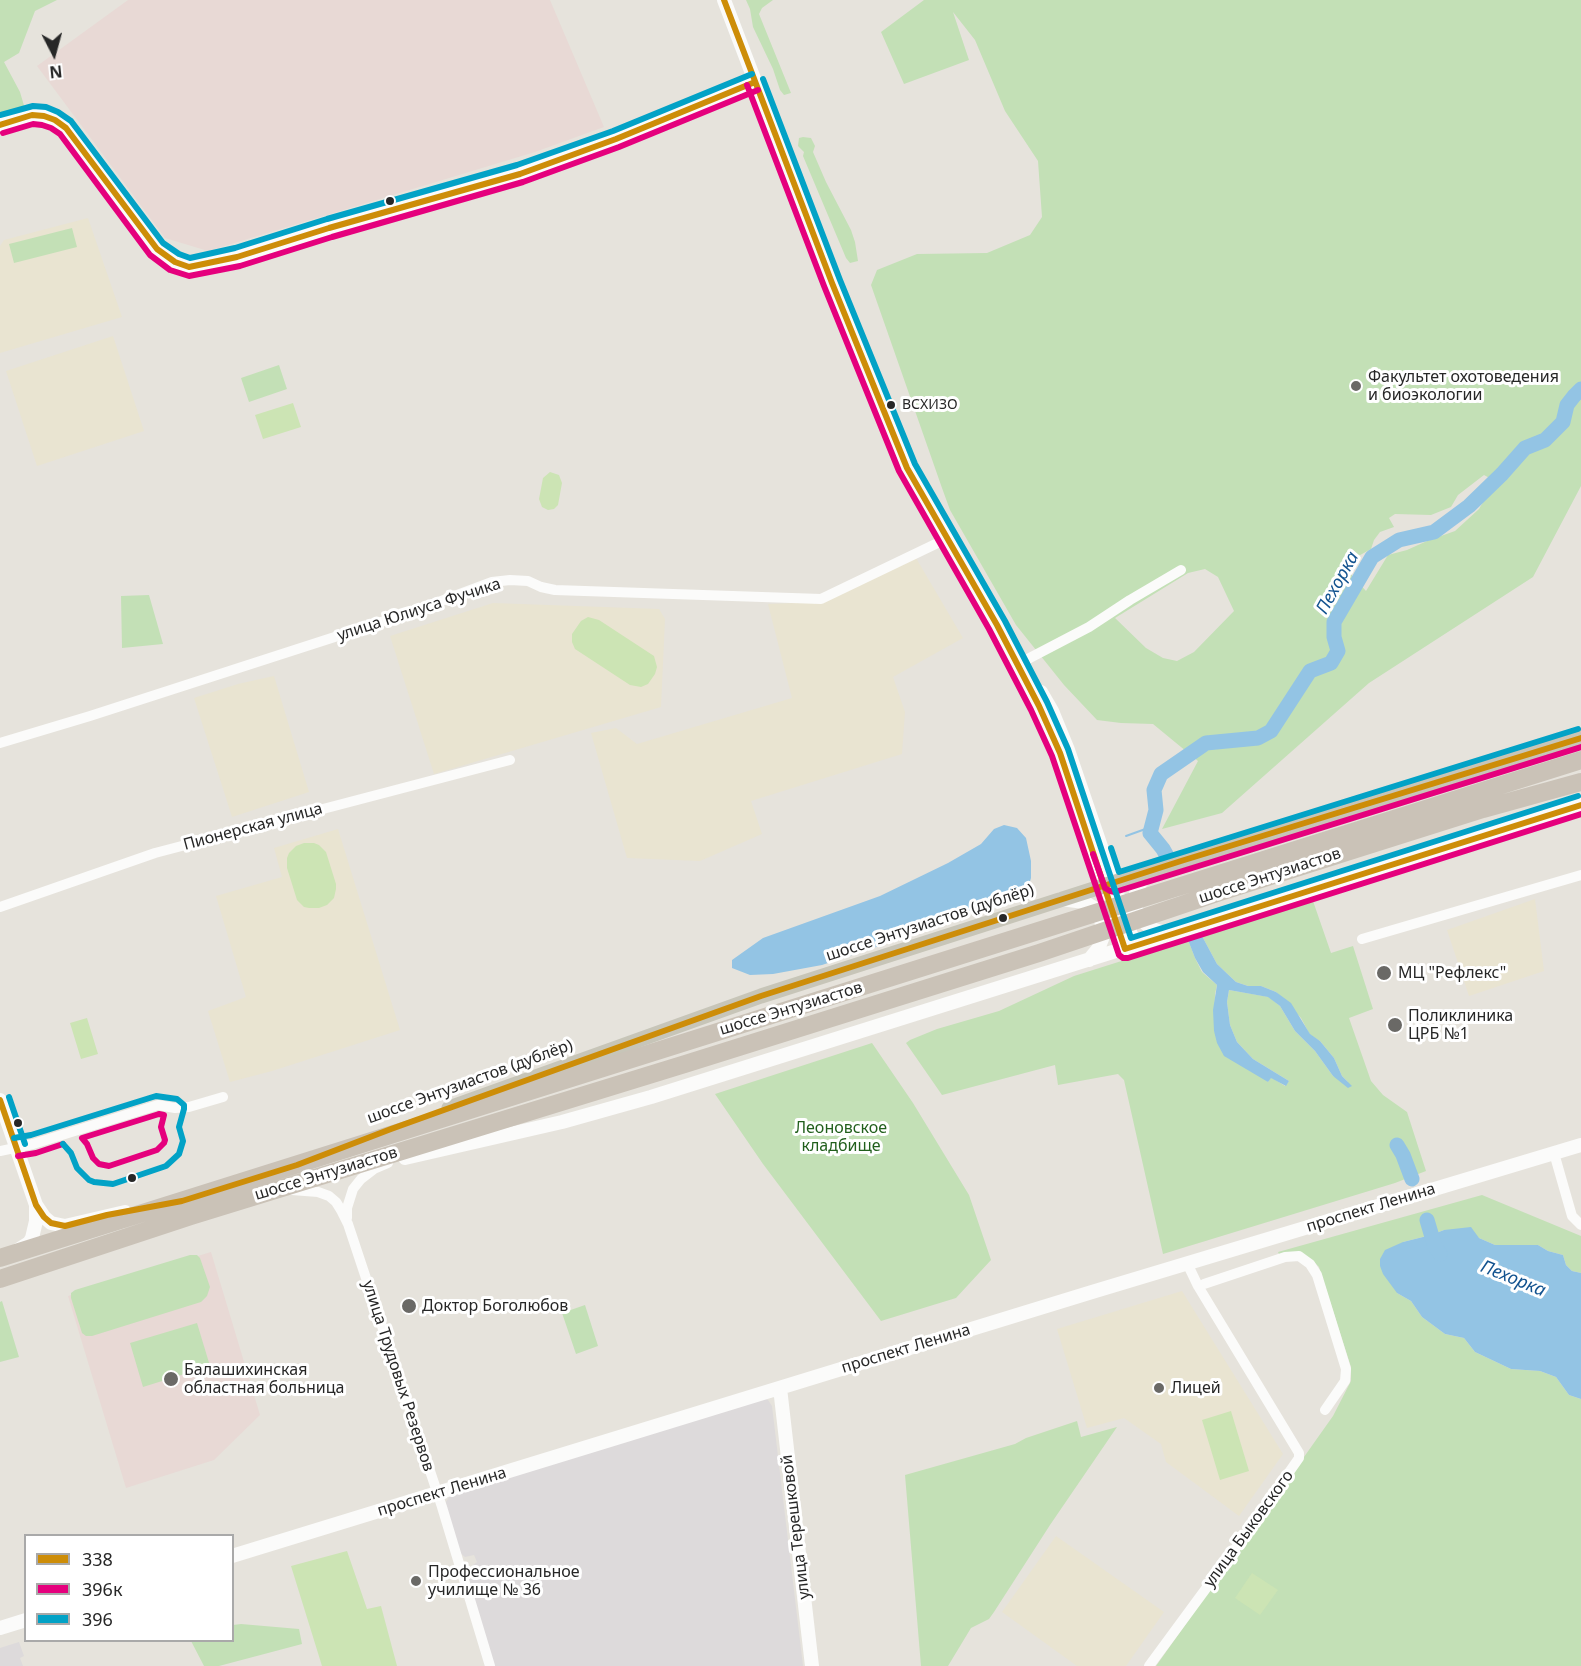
<!DOCTYPE html>
<meta charset="utf-8">
<style>
body{margin:0}
#map{position:relative;width:1581px;height:1666px;overflow:hidden;background:#e6e3dc;font-family:"Noto Sans",sans-serif}
canvas{display:block}
.legend{position:absolute;left:24px;top:1534px;width:210px;height:108px;box-sizing:border-box;background:#fff;border:2px solid #a9a9a9;margin:0;padding:8px 10px;list-style:none;font-size:18px;color:#272727}
.legend li{display:flex;align-items:center;gap:12px;height:30px}
.legend b{width:30px;border:2px solid #a9a9a9}
.north{position:absolute;left:24px;top:24px;width:60px;height:60px;-webkit-text-stroke:4px #fff;paint-order:stroke;rotate:174deg;font-size:16px;font-weight:700;line-height:24px;text-align:center;color:#272727}
.north::after{content:'';display:block;margin:auto;width:21px;height:27px;background:#272727;clip-path:polygon(50% 0,100% 100%,50% 72%,0 100%)}
</style>
<div id="map">
<canvas width="1581" height="1666"></canvas>
<ul class="legend">
<li><b style="height:8px;background:#cd8d08"></b>338</li>
<li><b style="height:8px;background:#e5007d"></b>396к</li>
<li><b style="height:8px;background:#02a2c6"></b>396</li>
</ul>
<div class="north">N</div>
</div>
<script>
const g = document.querySelector('canvas').getContext('2d');
g.lineJoin = 'round';
function fill(path, color) { g.fillStyle = color; g.fill(path, 'evenodd'); }
const toPath = rows => new Path2D(rows.map(r => 'M' + r).join(''));
function trace(path, color, width, dash) { g.strokeStyle = color; g.lineWidth = width; g.lineCap = dash ? 'butt' : 'round'; g.setLineDash(dash || []); g.stroke(path); }
function write(font, color, halo, rows, align = 'center') {
  g.font = font + ' "Noto Sans",sans-serif'; g.lineWidth = 6; g.setLineDash([]); g.textBaseline = 'middle'; g.strokeStyle = halo; g.fillStyle = color; for (const [text, x, y, turn = 0] of rows) {
    g.save(); g.translate(x, y); g.rotate((+turn || 0) * Math.PI / 180); g.textAlign = isNaN(turn) ? turn : align; if (halo) g.strokeText(text, 0, 0); g.fillText(text, 0, 0); g.restore();
  }
}
fill(toPath([
 [762,1397,768,1400,772,1406,803,1666,494,1666,466,1575,468,1569,477,1562,474,1555,465,1557,459,1552,447,1512,446,1502,451,1494],
 [19,1642,24,1656,20,1658,23,1666,0,1666,0,1648]
]), '#dddadb');
fill(toPath([
 [88,218,122,317,0,353,0,246,4,240],
 [113,336,144,431,37,466,6,371],
 [916,558,963,638,893,677,905,712,902,754,751,801,762,834,700,861,627,858,591,733,616,728,637,744,792,698,768,604,823,602],
 [493,603,659,609,665,619,661,707,434,774,390,636],
 [274,676,309,792,232,817,194,698,238,684],
 [338,829,400,1030,272,1071,230,1082,208,1011,246,997,216,896,282,877,274,848],
 [1535,899,1544,971,1469,996,1447,930],
 [1182,1291,1283,1454,1239,1516,1166,1462,1161,1444,1124,1418,1087,1428,1057,1329],
 [1056,1536,1164,1612,1126,1666,1077,1666,1002,1612]
]), '#e9e4d1');
fill(toPath([
 [128,0,550,0,604,127,535,152,208,251,165,238,37,66],
 [211,1252,260,1415,214,1460,126,1488,68,1296]
]), '#e8d9d5');
fill(toPath([
 [0,0,57,0,35,11,19,53,4,62,20,92,25,109,0,116],
 [746,0,773,0,762,8,759,14,791,93,784,95,780,90,773,69,753,27,750,9],
 [924,0,1581,0,1581,486,1533,577,1369,683,1222,813,1162,829,1198,761,1153,724,1121,723,1097,720,1064,685,1016,625,950,510,942,488,871,285,877,270,917,254,987,253,1030,235,1042,217,1038,161,1005,111,975,40,953,12,969,60,904,84,881,32],
 [1484,475,1495,481,1479,509,1455,531,1427,541,1407,550,1388,555,1366,591,1347,570,1353,559,1371,549,1374,540,1380,532,1394,527,1389,518,1395,514,1431,515,1451,507,1458,495],
 [1205,569,1218,577,1234,611,1194,652,1177,661,1163,658,1146,648,1115,618,1188,573],
 [803,137,811,138,815,146,813,152,826,182,851,230,855,242,858,261,850,263,846,258,803,156,804,152,798,146,799,138],
 [72,228,77,247,14,263,9,244],
 [279,365,287,389,249,402,241,378],
 [149,595,163,644,122,648,121,596],
 [1313,901,1331,953,1353,946,1373,1009,1349,1018,1371,1081,1383,1095,1407,1112,1426,1171,1395,1183,1163,1254,1124,1080,1118,1074,1058,1085,1055,1065,942,1095,906,1043,910,1040,937,1029,999,1011,1074,976,1188,940,1195,958,1202,972,1217,985,1215,994,1214,1031,1268,1082,1271,1077,1285,1086,1289,1081,1253,1059,1237,1042,1230,1025,1227,1002,1229,990,1269,997,1280,1006,1295,1031,1315,1051,1333,1076,1348,1082,1342,1076,1334,1058,1320,1041,1310,1035,1301,1018,1276,992,1261,986,1248,986,1236,982,1217,964,1202,936],
 [872,1043,913,1103,969,1195,991,1260,956,1298,881,1321,763,1164,715,1094],
 [1482,1195,1581,1236,1581,1273,1572,1271,1566,1265,1563,1255,1548,1251,1538,1245,1495,1245,1479,1238,1444,1230,1431,1235,1403,1242,1397,1293,1411,1301,1422,1317,1445,1334,1464,1338,1475,1352,1511,1369,1540,1371,1556,1377,1569,1395,1581,1399,1581,1666,1156,1666,1333,1416,1351,1381,1351,1367,1319,1267,1311,1259,1280,1256,1278,1252],
 [190,1255,197,1255,200,1258,210,1287,207,1296,201,1302,92,1336,86,1336,82,1333,71,1298,71,1293,75,1290],
 [2,1301,19,1357,0,1362,0,1302],
 [585,1305,598,1346,576,1354,562,1313],
 [197,1323,210,1366,143,1387,130,1343],
 [1077,1421,1081,1437,1117,1427,1050,1525,994,1612,989,1619,971,1628,948,1666,921,1666,905,1475,1015,1444,1026,1438],
 [241,1624,299,1629,302,1644,219,1666,204,1666,191,1641,232,1640,233,1625]
]), '#c3e0b6');
fill(toPath([
 [293,403,301,427,263,439,255,415],
 [550,472,559,475,562,483,558,505,554,509,548,510,542,507,539,499,543,478],
 [588,617,599,620,654,656,657,667,655,674,648,684,641,687,630,685,575,649,572,642,572,634,581,621],
 [304,843,314,843,319,845,326,852,336,884,336,889,334,898,327,905,319,908,309,908,304,907,297,900,287,868,287,858,289,853,296,846],
 [87,1018,98,1054,81,1059,70,1023],
 [1231,1411,1249,1471,1220,1480,1202,1420],
 [347,1551,367,1609,381,1606,397,1666,322,1666,291,1566],
 [1252,1573,1278,1590,1260,1615,1235,1598]
]), '#cce4b4');
fill(toPath([
 [1004,825,1017,828,1026,838,1031,861,1031,878,1027,891,962,914,930,921,903,933,882,945,822,965,773,974,750,975,732,968,732,960,763,938,880,896,948,863,981,844,994,829],
 [1202,936,1217,964,1236,982,1248,986,1261,986,1276,992,1291,1003,1310,1034,1320,1041,1334,1058,1342,1076,1352,1086,1348,1088,1333,1076,1315,1051,1295,1031,1280,1006,1268,997,1229,990,1227,1002,1230,1025,1237,1042,1253,1059,1289,1081,1286,1086,1271,1078,1268,1082,1224,1056,1217,1043,1214,1031,1213,1010,1217,985,1203,972,1195,958,1188,940],
 [1471,1227,1479,1238,1495,1245,1538,1245,1548,1251,1563,1255,1566,1265,1572,1271,1581,1273,1581,1399,1569,1395,1556,1377,1540,1371,1511,1369,1475,1352,1464,1338,1445,1334,1422,1317,1411,1301,1397,1293,1383,1274,1380,1266,1380,1259,1385,1250,1403,1242,1431,1235,1444,1230]
]), '#93c4e4');
trace(toPath([
 [1126,836,1151,827]
]), '#93c4e4', 2);
trace(toPath([
 [1168,858,1163,849,1150,833,1156,810,1154,790,1161,774,1206,743,1258,738,1271,731,1310,671,1331,663,1338,651,1334,637,1334,622,1372,557,1399,540,1434,532,1469,506,1502,474,1525,448,1545,440,1563,422,1567,405,1574,396,1581,389],
 [1397,1145,1403,1155,1412,1179],
 [1427,1220,1435,1247,1440,1254]
]), '#93c4e4', 15);
trace(toPath([
 [1022,662,1089,627,1130,600,1181,570],
 [0,743,90,716,409,613,492,582,510,580,528,581,541,587,555,590,821,599,946,539],
 [0,907,155,853,510,760],
 [1362,939,1581,875],
 [0,1151,33,1144,158,1105,175,1108,189,1107,223,1097],
 [1554,1153,1572,1216,1581,1225],
 [292,1190,318,1192,329,1196,336,1202,341,1210,348,1224,442,1507,490,1666],
 [347,1218,347,1208,353,1189,361,1179,374,1169,388,1163],
 [1204,1284,1285,1257,1299,1256,1310,1264,1317,1275,1346,1369,1345,1381,1325,1410],
 [1149,1666,1238,1545,1299,1458,1299,1453,1198,1286,1187,1263]
]), '#fbfbfa', 10);
trace(toPath([
 [724,0,832,283,907,468,997,625,1039,706,1060,753,1125,949],
 [0,125,17,119,32,115,44,116,55,120,66,128,157,249,175,262,189,267,237,257,329,228,520,174,616,139,755,82],
 [1041,692,1052,711,1068,750,1135,946],
 [1148,872,1137,888,1135,899,1136,910,1146,924,1155,930,1170,935],
 [1061,899,1084,902,1094,908,1100,917,1103,928,1102,939,1098,949,1089,960],
 [0,1100,36,1205,44,1217,51,1223,65,1226,125,1212],
 [405,1158,562,1122,651,1097,1581,805],
 [18,1250,29,1243,32,1238,36,1221,36,1205],
 [780,1388,812,1666],
 [232,1556,1092,1292,1581,1145],
 [0,1628,26,1620]
]), '#fbfbfa', 14);
trace(toPath([
 [449,1108,761,996,1181,861,1581,738]
]), '#c7c5b8', 15);
trace(toPath([
 [0,1258,1581,760],
 [0,1279,191,1216,685,1064,1039,953,1220,892,1483,809,1581,782]
]), '#cac2b7', 18);
trace(toPath([
 [724,0,832,283,907,468,997,625,1039,706,1060,753,1125,949,1581,805],
 [0,125,32,115,44,116,55,120,66,128,157,249,175,262,189,267,237,257,329,228,520,174,616,139,755,82],
 [0,1100,36,1205,44,1217,51,1223,65,1226,107,1215,182,1201,297,1165,391,1129,761,996,1181,861,1581,738]
]), '#cd8d08', 6);
trace(toPath([
 [747,85,824,286,899,471,989,629,1031,710,1052,756,1119,955,1123,958,1128,958,1581,814],
 [3,133,33,124,42,125,51,128,60,134,150,255,170,270,189,276,240,266,332,237,523,182,619,147,758,90],
 [1093,854,1105,888,1110,891,1115,892,1581,747],
 [159,1114,164,1115,161,1127,165,1140,164,1143,157,1150,109,1166,99,1164,93,1158,87,1144,82,1138,159,1114],
 [18,1156,36,1153,63,1144]
]), '#e5007d', 6);
trace(toPath([
 [763,79,840,280,915,464,1005,621,1047,702,1068,749,1131,938,1578,796],
 [0,115,33,106,46,107,58,112,71,121,163,243,179,254,190,258,235,248,327,219,517,165,613,131,752,74],
 [1111,848,1119,872,1578,729],
 [9,1097,25,1144],
 [14,1138,31,1135,156,1096,177,1099,184,1105,184,1109,179,1127,183,1141,179,1154,166,1166,113,1184,94,1182,89,1180,77,1168,71,1153,63,1144]
]), '#02a2c6', 6);
for (const [x, y, r, color] of [
 [390,201,5,"#272727"],
 [1356,386,6,"#6a6966"],
 [891,405,5,"#272727"],
 [1003,918,5,"#272727"],
 [1384,973,8,"#6a6966"],
 [1395,1025,8,"#6a6966"],
 [18,1123,5,"#272727"],
 [132,1178,5,"#272727"],
 [409,1306,8,"#6a6966"],
 [171,1379,8,"#6a6966"],
 [1159,1388,6,"#6a6966"],
 [416,1581,6,"#6a6966"]
]) { const dot = new Path2D(); dot.arc(x, y, r, 0, 2 * Math.PI); g.fillStyle = color; g.fill(dot); trace(dot, '#fff', 2); }
write('14px', '#272727', '#fff', [
 ["ВСХИЗО",902,405]
], 'left');
write('16px', '#272727', '#fff', [
 ["Факультет охотоведения",1368,377],
 ["и биоэкологии",1368,395],
 ["МЦ \"Рефлекс\"",1398,973],
 ["Поликлиника",1408,1016],
 ["ЦРБ №1",1408,1034],
 ["Доктор Боголюбов",422,1306],
 ["Балашихинская",184,1370],
 ["областная больница",184,1388],
 ["Лицей",1171,1388],
 ["Профессиональное",428,1572],
 ["училище № 36",428,1590]
], 'left');
write('16px', '#272727', '#fff', [
 ["улица Юлиуса Фучика",419,610,-18],
 ["Пионерская улица",253,827,-15],
 ["шоссе Энтузиастов",1270,876,-18],
 ["шоссе Энтузиастов (дублёр)",930,923,-18],
 ["шоссе Энтузиастов",791,1009,-17],
 ["шоссе Энтузиастов (дублёр)",470,1082,-20],
 ["шоссе Энтузиастов",326,1174,-17],
 ["проспект Ленина",1371,1208,-17],
 ["проспект Ленина",906,1349,-17],
 ["улица Трудовых Резервов",398,1376,72],
 ["проспект Ленина",442,1492,-17],
 ["улица Терешковой",796,1527,-97],
 ["улица Быковского",1249,1529,-54]
]);
write('16px', '#215f1c', '#fff', [
 ["Леоновское",841,1128],
 ["кладбище",841,1146]
]);
write('italic 18px', '#13538f', '#fff', [
 ["Пехорка",1338,583,-61],
 ["Пехорка",1513,1279,22]
]);
</script>
